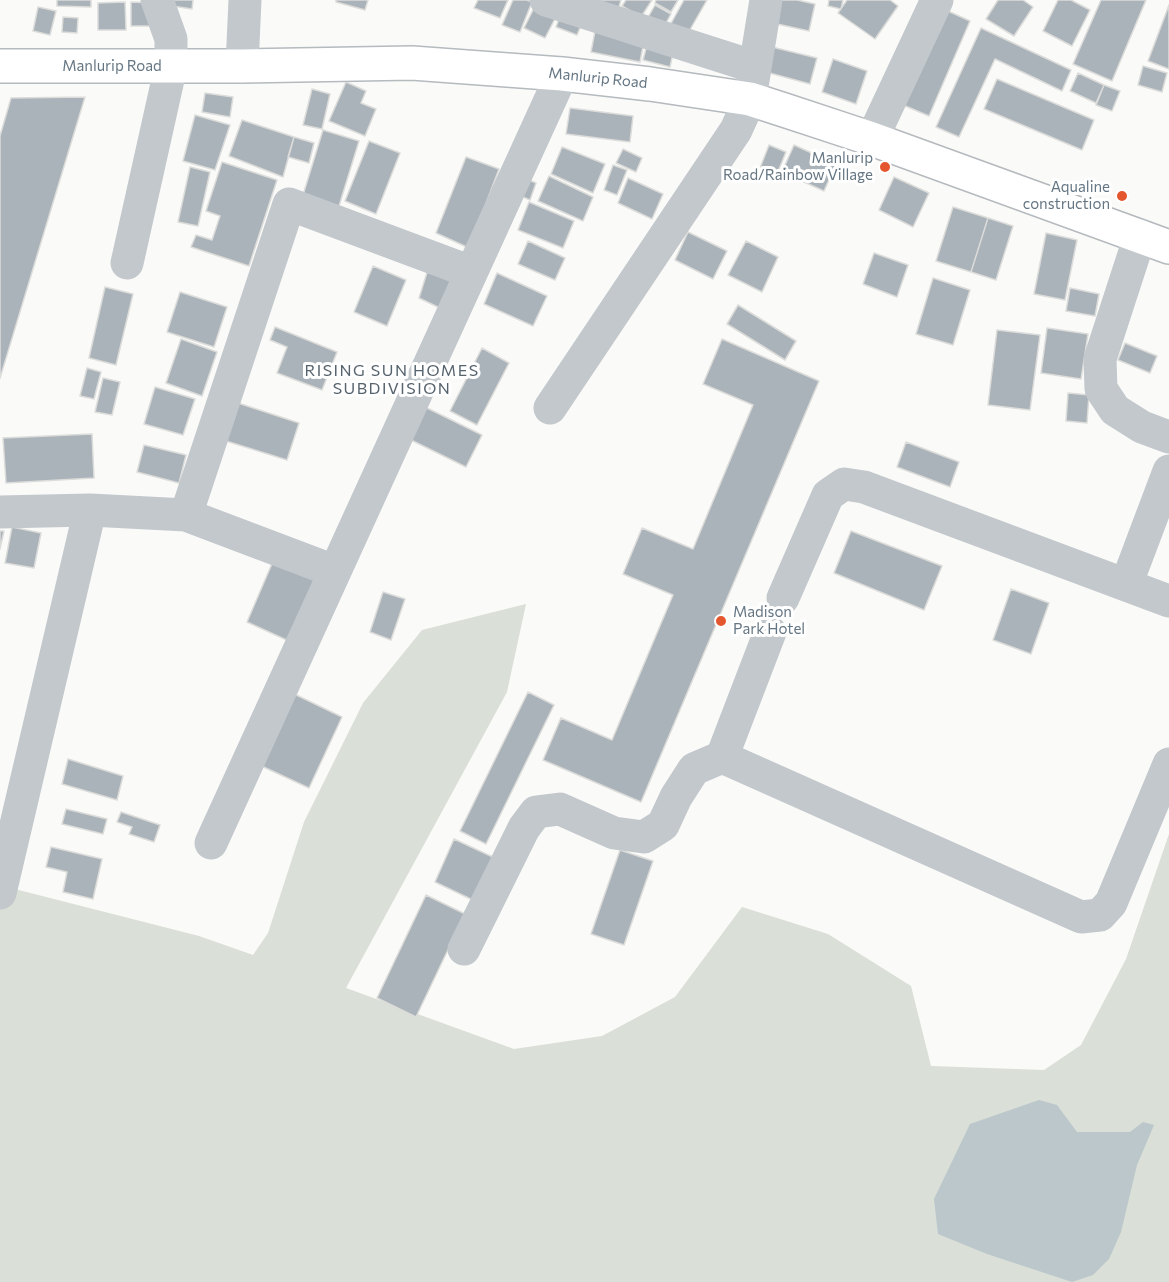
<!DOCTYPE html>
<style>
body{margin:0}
canvas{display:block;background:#fafaf8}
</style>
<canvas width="1169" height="1282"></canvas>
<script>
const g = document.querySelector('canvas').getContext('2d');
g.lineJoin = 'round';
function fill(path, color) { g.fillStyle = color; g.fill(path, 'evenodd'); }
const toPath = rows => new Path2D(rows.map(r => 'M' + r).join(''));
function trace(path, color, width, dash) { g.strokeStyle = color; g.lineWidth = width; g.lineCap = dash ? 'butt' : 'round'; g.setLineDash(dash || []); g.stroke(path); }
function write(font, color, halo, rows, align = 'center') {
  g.font = font + ' Commissioner,sans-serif'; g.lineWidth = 6; g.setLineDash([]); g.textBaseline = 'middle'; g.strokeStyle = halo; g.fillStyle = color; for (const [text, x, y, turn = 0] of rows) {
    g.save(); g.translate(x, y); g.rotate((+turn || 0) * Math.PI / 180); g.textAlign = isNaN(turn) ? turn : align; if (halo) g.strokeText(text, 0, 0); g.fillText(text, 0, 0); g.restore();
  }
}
fill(toPath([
 [526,604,507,692,346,988,514,1049,602,1036,675,997,742,907,828,934,911,986,931,1066,1044,1070,1081,1045,1126,959,1169,834,1169,1282,0,1282,0,886,3,886,199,936,253,955,268,933,304,822,363,703,422,630]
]), '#dadfd7');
fill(toPath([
 [1039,1100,1057,1105,1077,1132,1130,1132,1143,1122,1154,1125,1137,1165,1121,1232,1109,1259,1093,1275,1072,1282,987,1254,938,1234,934,1199,970,1124]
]), '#bbc7cb');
const building = toPath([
 [57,0,91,0,91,7,57,6,57,0],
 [161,0,193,0,192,9,160,4,161,0],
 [336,0,368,0,365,10,336,2,336,0],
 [478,0,508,0,500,18,474,8,478,0],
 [513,0,527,0,532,2,520,32,502,25,513,0],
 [595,0,621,0,618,10,595,0],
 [626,0,652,0,641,17,622,6,626,0],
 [656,0,678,0,671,12,655,3,656,0],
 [684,0,707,0,687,35,669,27,684,0],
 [773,0,797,0,815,4,809,31,768,22,773,0],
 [829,0,843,0,841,9,828,6,829,0],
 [847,0,890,0,898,6,875,39,838,13,847,0],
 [998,0,1023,0,1033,7,1014,36,986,19,998,0],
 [1058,0,1071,0,1090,10,1072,46,1043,31,1058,0],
 [1101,0,1146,0,1112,81,1073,64,1101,0],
 [125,2,126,30,98,30,98,3,125,2],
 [131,2,153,3,152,26,131,26,131,2],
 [537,2,558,13,545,38,524,28,537,2],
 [655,5,671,14,662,30,646,21,655,5],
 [1169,5,1169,69,1148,61,1169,5],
 [937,6,970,21,929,116,896,102,937,6],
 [38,7,56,11,50,35,33,31,38,7],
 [563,8,585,16,577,35,556,27,563,8],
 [63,17,78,18,77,33,62,32,63,17],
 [596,26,645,36,640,62,591,52,596,26],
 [981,28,1071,70,1062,91,995,59,959,137,936,127,981,28],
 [647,45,673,53,670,67,643,60,647,45],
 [772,47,817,58,810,84,766,72,772,47],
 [833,59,867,71,856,104,822,92,833,59],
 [1143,66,1167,73,1162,92,1138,85,1143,66],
 [1078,73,1104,85,1096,103,1070,91,1078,73],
 [997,79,1094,120,1082,150,984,109,997,79],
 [346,82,366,91,361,103,376,109,365,136,329,121,346,82],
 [1104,85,1120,91,1112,111,1096,105,1104,85],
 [312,89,330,94,322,129,303,125,312,89],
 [205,93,233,97,230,117,202,112,205,93],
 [85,97,0,378,0,136,11,98,85,97],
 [570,108,633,116,630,142,566,134,570,108],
 [195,115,230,125,215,170,183,161,195,115],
 [242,120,294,137,283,177,229,156,242,120],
 [323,130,359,141,339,206,303,195,323,130],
 [294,137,314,143,309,163,288,157,294,137],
 [369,141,400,153,376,214,345,201,369,141],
 [769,145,786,152,777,174,760,168,769,145],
 [794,145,836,164,824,191,782,172,794,145],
 [562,147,605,164,593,193,551,174,562,147],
 [623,149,642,158,636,172,616,163,623,149],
 [466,157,499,169,469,248,436,233,466,157],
 [222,162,277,180,249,266,191,247,196,235,212,240,220,216,206,211,222,162],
 [613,165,627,170,617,195,604,190,613,165],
 [190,167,210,172,198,226,178,222,190,167],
 [549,176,593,197,583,221,538,201,549,176],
 [522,177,536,183,530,200,516,194,522,177],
 [894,177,929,193,913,227,879,210,894,177],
 [628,178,663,194,652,219,618,203,628,178],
 [529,202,574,221,563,248,518,230,529,202],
 [953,207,988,218,971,272,936,261,953,207],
 [988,218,1013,226,996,280,971,272,988,218],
 [688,232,727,251,713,279,675,260,688,232],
 [1046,233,1077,240,1065,300,1034,294,1046,233],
 [528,241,565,258,555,280,518,264,528,241],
 [746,241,778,257,762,292,728,275,746,241],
 [874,253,908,265,897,297,863,284,874,253],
 [430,263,455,270,442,309,419,298,430,263],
 [373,266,406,280,387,326,354,312,373,266],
 [497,273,547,296,533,326,484,304,497,273],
 [933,278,970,290,953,345,916,334,933,278],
 [105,287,133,294,116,365,89,358,105,287],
 [1070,288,1099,294,1095,316,1066,311,1070,288],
 [180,292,227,307,214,347,167,332,180,292],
 [738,305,796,341,785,360,727,324,738,305],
 [275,327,337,352,322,390,277,373,287,347,270,340,275,327],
 [1047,328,1088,334,1081,379,1041,373,1047,328],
 [997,330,1040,335,1030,410,988,405,997,330],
 [181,339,217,352,202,396,166,383,181,339],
 [722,339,819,381,641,802,543,760,561,718,612,740,673,595,623,574,642,528,693,549,753,405,703,384,722,339],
 [1125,343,1157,356,1150,373,1118,360,1125,343],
 [482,348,509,363,477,425,450,411,482,348],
 [87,368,101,372,94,399,80,396,87,368],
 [103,378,120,382,112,415,95,412,103,378],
 [155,387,195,399,183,435,144,424,155,387],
 [1068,393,1089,395,1087,423,1066,421,1068,393],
 [238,403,299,423,287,460,226,441,238,403],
 [425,407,482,435,466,467,409,439,425,407],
 [92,434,94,478,6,483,3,438,92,434],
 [906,442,959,462,950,487,897,467,906,442],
 [144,445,186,455,179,483,137,472,144,445],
 [12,527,41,533,34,568,5,563,12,527],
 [0,531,4,531,0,549,0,531],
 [851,531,942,566,924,610,834,573,851,531],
 [274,559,318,579,291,642,247,622,274,559],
 [1011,589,1049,603,1031,654,993,640,1011,589],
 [383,592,405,599,391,640,370,632,383,592],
 [288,691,342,717,309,788,255,763,288,691],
 [528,692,554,705,486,844,460,831,528,692],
 [68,759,123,776,117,800,62,784,68,759],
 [66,809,107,819,103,834,62,824,66,809],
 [121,812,160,825,154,842,129,834,132,827,117,822,121,812],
 [454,839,497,859,477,902,435,882,454,839],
 [51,847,102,859,93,899,63,892,67,872,46,867,51,847],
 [620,850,653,861,624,945,591,934,620,850],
 [426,895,465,914,416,1017,377,998,426,895]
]);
fill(building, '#aab3b9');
trace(building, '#dcdcda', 1.5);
const major = toPath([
 [0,66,242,66,412,63,562,74,650,84,750,99,784,110,872,139,1169,247]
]);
trace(major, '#b5babe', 36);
trace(toPath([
 [546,0,755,67],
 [242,66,245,0],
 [872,139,937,0],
 [1140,236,1100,359,1101,389,1115,410,1142,427,1169,437],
 [127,263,171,66,171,39,157,0],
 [550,408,736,130,750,99,766,0],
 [0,512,90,510,186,515,334,571],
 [186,515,289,204,471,272],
 [1126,585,1169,471],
 [783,598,828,495,844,484,864,487,1169,601],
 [722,757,770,632],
 [211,843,562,74],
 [0,893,90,510],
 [464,949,524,828,536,812,560,809,614,833,644,837,663,825,676,797,694,769,722,757,1081,917,1100,915,1111,903,1169,764]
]), '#c3c8cc', 33);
trace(major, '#fff', 33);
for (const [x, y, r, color] of [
 [885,167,6,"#e4572e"],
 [1122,196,6,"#e4572e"],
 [721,621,6,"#e4572e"]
]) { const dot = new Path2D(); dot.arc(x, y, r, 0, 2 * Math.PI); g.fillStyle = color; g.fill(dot); trace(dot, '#fff', 2); }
write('15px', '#657683', '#fff', [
 ["Manlurip Road",112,66],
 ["Manlurip Road",598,78,6]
]);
write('15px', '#657683', '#fff', [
 ["Manlurip",873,158],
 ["Road/Rainbow Village",873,175],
 ["Aqualine",1110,187],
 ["construction",1110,204],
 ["Madison",733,612,"left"],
 ["Park Hotel",733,629,"left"]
], 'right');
g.letterSpacing = '1.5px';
write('16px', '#57646e', '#fff', [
 ["RISING SUN HOMES",392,371],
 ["SUBDIVISION",392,389]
]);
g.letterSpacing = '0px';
</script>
